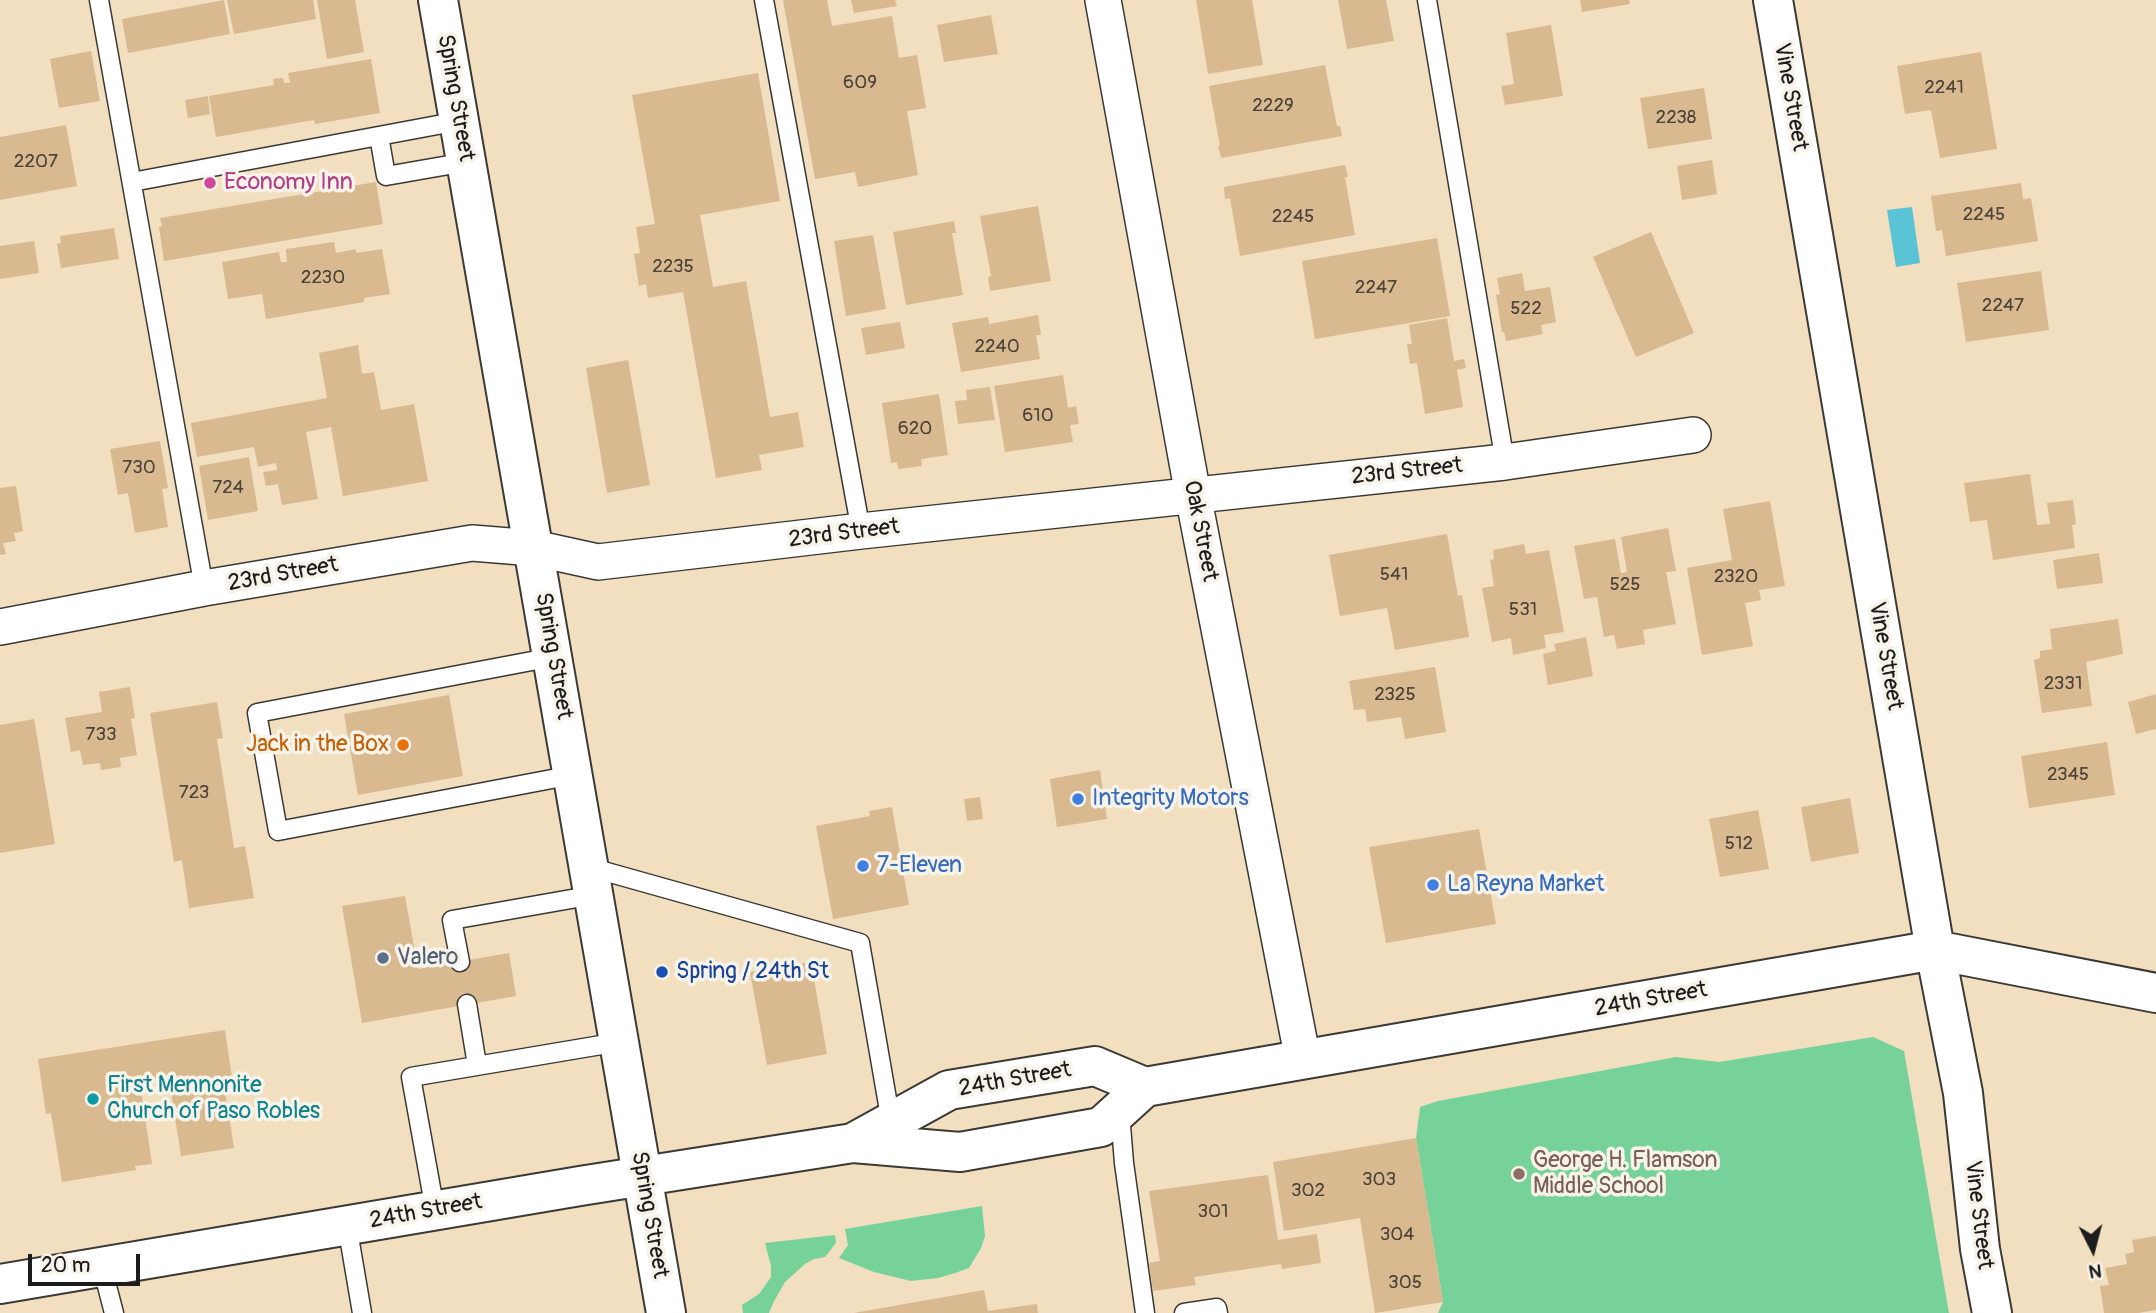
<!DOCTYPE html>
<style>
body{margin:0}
#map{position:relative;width:2156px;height:1313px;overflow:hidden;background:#f1dfc0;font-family:Pangolin,sans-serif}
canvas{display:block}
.north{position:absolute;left:2058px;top:1215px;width:70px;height:70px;-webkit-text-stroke:5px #f7f3e8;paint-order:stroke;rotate:174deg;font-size:19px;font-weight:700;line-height:28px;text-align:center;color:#1c1c1c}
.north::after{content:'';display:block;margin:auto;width:24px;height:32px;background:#1c1c1c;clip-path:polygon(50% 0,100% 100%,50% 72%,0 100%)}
.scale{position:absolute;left:28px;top:1254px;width:112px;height:32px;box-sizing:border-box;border:4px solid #1c1c1c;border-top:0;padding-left:9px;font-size:21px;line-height:24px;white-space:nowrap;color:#1c1c1c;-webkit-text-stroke:5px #f7f3e8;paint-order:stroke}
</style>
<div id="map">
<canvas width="2156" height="1313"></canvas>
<div class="north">N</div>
<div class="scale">20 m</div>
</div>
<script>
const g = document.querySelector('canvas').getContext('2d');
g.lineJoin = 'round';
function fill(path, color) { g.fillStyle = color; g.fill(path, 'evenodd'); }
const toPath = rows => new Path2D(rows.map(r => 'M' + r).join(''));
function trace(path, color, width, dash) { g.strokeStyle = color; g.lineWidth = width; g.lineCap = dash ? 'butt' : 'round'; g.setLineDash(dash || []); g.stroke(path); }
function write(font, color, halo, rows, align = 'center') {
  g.font = font + ' Pangolin,sans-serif'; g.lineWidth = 7; g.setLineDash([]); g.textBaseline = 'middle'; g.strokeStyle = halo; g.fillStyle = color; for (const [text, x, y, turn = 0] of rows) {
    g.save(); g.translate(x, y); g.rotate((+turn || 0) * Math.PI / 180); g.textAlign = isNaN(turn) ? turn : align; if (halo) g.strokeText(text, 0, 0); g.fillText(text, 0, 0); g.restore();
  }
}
fill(toPath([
 [1873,1037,1904,1051,1949,1313,1438,1313,1443,1302,1416,1138,1420,1107,1438,1101,1676,1057,1719,1062],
 [982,1206,985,1236,981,1248,969,1268,955,1273,938,1278,911,1281,874,1272,839,1258,848,1245,845,1229],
 [835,1235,836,1243,825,1257,814,1259,805,1264,785,1282,773,1303,769,1313,743,1313,742,1305,759,1294,771,1277,771,1266,765,1243]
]), '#77d299');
fill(toPath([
 [1912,207,1920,263,1896,267,1887,210]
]), '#5ac4d6');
fill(toPath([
 [224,0,230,34,128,53,122,19],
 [227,0,313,0,316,19,234,34],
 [317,0,355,0,364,52,327,59],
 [783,0,827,0,832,26,892,16,899,58,917,55,926,108,907,111,918,175,858,187,855,172,815,179],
 [851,0,895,0,897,6,854,13],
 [1196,0,1252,0,1263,65,1208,74],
 [1338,0,1386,0,1394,41,1347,49],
 [1580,0,1629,0,1630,4,1582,12],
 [991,15,998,54,944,62,937,25],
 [1551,25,1563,96,1505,105,1501,86,1514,84,1506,33],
 [91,51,100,101,59,108,50,59],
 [1981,52,1997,149,1940,158,1931,110,1905,114,1897,66],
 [371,59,380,113,315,124,314,120,216,137,209,96,274,85,273,79,283,78,284,83,290,83,288,73],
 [1325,65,1337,126,1340,126,1342,136,1221,158,1218,146,1220,146,1209,86],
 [758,73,780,201,700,215,713,287,746,281,770,417,798,412,804,447,759,455,762,470,716,478,683,292,648,298,646,284,639,286,634,254,640,253,636,227,655,224,632,95],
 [1704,88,1712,139,1648,149,1640,98],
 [208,96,210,114,188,118,185,100],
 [66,125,77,186,0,200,0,137],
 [1712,160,1717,194,1682,200,1677,166],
 [1345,165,1348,177,1345,177,1355,235,1240,256,1230,198,1225,199,1224,187],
 [376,182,383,224,164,261,159,227,162,226,160,218],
 [2021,183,2023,199,2031,198,2038,241,1946,256,1942,230,1936,231,1931,196],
 [1038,206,1051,281,990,291,988,277,991,276,980,216],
 [954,221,956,233,952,233,963,295,906,305,893,232],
 [114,228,119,259,61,268,57,244,61,243,60,236],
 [1651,232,1694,333,1636,357,1593,257],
 [873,235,886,309,846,316,834,241],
 [1437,238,1450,316,1315,339,1302,261],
 [34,241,39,273,0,279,0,246],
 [334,242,336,253,356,249,356,253,382,249,390,294,364,298,364,302,266,319,262,294,228,299,222,262,279,252,281,262,287,262,286,249],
 [2041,271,2049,330,1966,342,1957,283],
 [1522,273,1525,291,1550,287,1556,322,1541,325,1543,334,1506,341,1504,332,1502,333,1496,295,1500,294,1497,278],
 [1038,315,1041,335,1036,335,1040,359,961,372,952,323,988,317,989,324],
 [1447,318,1454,361,1464,359,1466,368,1457,370,1463,407,1425,414,1417,363,1410,364,1407,344,1412,344,1409,325],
 [900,322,905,348,866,355,861,328],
 [358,345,362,374,374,372,381,410,414,404,428,481,343,496,331,427,306,432,318,499,282,505,278,484,266,486,263,472,277,470,276,463,258,467,254,447,197,457,191,423,327,398,319,353],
 [628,360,650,485,607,493,586,368],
 [1063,375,1068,408,1076,406,1079,424,1070,425,1073,442,1005,452,994,386],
 [990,387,995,420,958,424,955,401,967,400,966,390],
 [939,394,948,455,921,459,922,466,898,469,897,462,891,463,882,403],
 [160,441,168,488,162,489,168,527,135,533,128,493,118,495,110,449],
 [249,457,258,511,208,520,199,466],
 [2030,474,2037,525,2050,524,2047,503,2073,500,2076,524,2072,525,2075,548,1993,560,1987,520,1970,522,1964,483],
 [16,486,23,531,14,533,16,541,3,543,6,554,0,555,0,488],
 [1770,501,1785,586,1759,590,1761,600,1745,603,1753,646,1702,655,1687,568,1732,560,1723,509],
 [1668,528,1676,571,1666,572,1676,624,1643,630,1645,644,1617,649,1614,635,1604,637,1597,597,1584,599,1574,546,1615,539,1621,573,1627,572,1621,537],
 [1447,534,1458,596,1462,595,1469,637,1395,650,1387,608,1340,616,1329,555],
 [1524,544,1526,554,1549,550,1564,632,1544,635,1546,648,1513,655,1511,638,1492,642,1482,588,1494,586,1490,560,1494,559,1493,550],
 [2099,553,2103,583,2057,589,2053,560],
 [2118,619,2123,654,2086,662,2092,706,2042,713,2034,660,2040,658,2040,651,2052,649,2050,629],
 [1586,637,1593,676,1548,685,1543,654,1556,651,1554,644],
 [1435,667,1446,732,1405,739,1401,717,1367,722,1365,709,1354,710,1349,681],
 [130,687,135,718,131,719,137,755,120,758,121,767,101,770,100,763,83,765,80,750,71,752,65,718,102,712,99,692],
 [2156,694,2156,729,2136,734,2128,702],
 [449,695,463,776,358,795,344,714],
 [217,702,223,738,217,739,234,848,245,846,254,898,189,908,182,860,174,862,150,713],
 [34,719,55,844,0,853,0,725],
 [2107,742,2115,795,2029,808,2021,756],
 [1100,770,1107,819,1057,827,1050,779],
 [980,797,983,819,967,821,964,799],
 [1850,798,1859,853,1811,862,1801,807],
 [892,807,909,905,833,919,816,826,870,816,869,811],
 [1758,810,1769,869,1720,877,1709,819],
 [1479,829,1496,924,1386,943,1369,847],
 [405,896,418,969,509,953,516,996,362,1023,342,906],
 [811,962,827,1054,767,1065,750,972],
 [225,1030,233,1084,224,1085,234,1148,181,1156,169,1079,140,1084,152,1164,135,1166,136,1170,62,1182,51,1113,46,1114,38,1059],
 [1416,1138,1443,1302,1375,1313,1360,1218,1284,1231,1273,1162],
 [1268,1175,1278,1240,1317,1234,1321,1263,1282,1269,1281,1264,1194,1277,1196,1285,1153,1291,1149,1263,1160,1261,1149,1191],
 [2156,1236,2156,1310,2138,1313,2104,1313,2100,1286,2109,1285,2105,1268,2127,1264,2125,1254,2134,1252,2132,1240],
 [984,1290,988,1311,1037,1304,1038,1313,854,1313]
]), '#d9b98f');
const lane = toPath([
 [99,0,204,588],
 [764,0,861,531],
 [1427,0,1505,462],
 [379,136,386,176,466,162],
 [132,182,459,121],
 [553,657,257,713,278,831,573,775],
 [589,867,860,943,891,1122],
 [460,962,452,920,594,895],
 [467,1004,477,1065],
 [1120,1113,1124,1163,1145,1313],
 [435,1210,411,1077,619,1042],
 [347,1225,362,1313],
 [102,1267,114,1313],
 [1184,1313,1217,1308,1218,1313]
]);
const street = toPath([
 [1103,0,1193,495,1303,1060],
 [0,627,204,588,472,543,534,548,598,562,861,531,1505,462,1693,435]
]);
const secondary = toPath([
 [438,0,666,1313],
 [1773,0,1935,950,1963,1093,1980,1249,1992,1313],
 [853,1143,949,1090,1095,1066,1145,1087,1935,950,2156,993],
 [0,1284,580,1186,853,1143,960,1152,1101,1127,1145,1087]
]);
trace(lane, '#3c3935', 21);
trace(street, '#3c3935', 38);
trace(secondary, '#3c3935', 42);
trace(lane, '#fff', 18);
trace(street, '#fff', 35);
trace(secondary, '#fff', 38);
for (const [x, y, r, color] of [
 [210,183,7,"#d1479c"],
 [403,745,7,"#e8710a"],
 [1078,799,7,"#3f7fe0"],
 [863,866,7,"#3f7fe0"],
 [1433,885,7,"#3f7fe0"],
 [383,958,7,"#5c6f8a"],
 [662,972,7,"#1a4fb4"],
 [93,1099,7,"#0f9aa8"],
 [1519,1174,7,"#8d6e63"]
]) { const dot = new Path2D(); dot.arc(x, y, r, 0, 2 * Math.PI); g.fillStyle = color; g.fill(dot); trace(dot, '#f7f3e8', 2.5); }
write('19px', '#4b4339', null, [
 ["609",860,83],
 ["2241",1944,88],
 ["2229",1273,106],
 ["2238",1676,118],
 ["2207",36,162],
 ["2245",1984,215],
 ["2245",1293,217],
 ["2235",673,267],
 ["2230",323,278],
 ["2247",1376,288],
 ["2247",2003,306],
 ["522",1526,309],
 ["2240",997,347],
 ["610",1038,416],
 ["620",915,429],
 ["730",139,468],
 ["724",228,488],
 ["541",1394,575],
 ["2320",1736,577],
 ["525",1625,585],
 ["531",1523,610],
 ["2331",2063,684],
 ["2325",1395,695],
 ["733",101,735],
 ["2345",2068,775],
 ["723",194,793],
 ["512",1739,844],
 ["303",1379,1180],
 ["302",1308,1191],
 ["301",1213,1212],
 ["304",1397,1235],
 ["305",1405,1283]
]);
write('23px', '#1c1c1c', '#f7f3e8', [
 ["Vine Street",1790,97,80],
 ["Spring Street",455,98,80],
 ["23rd Street",1407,472,-6],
 ["Oak Street",1200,531,79],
 ["23rd Street",844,534,-7],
 ["23rd Street",283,575,-10],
 ["Spring Street",553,656,80],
 ["Vine Street",1885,656,80],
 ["24th Street",1651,1000,-10],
 ["24th Street",1015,1080,-10],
 ["24th Street",426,1212,-10],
 ["Spring Street",649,1215,80],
 ["Vine Street",1978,1215,83]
]);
write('23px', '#b23c85', '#f7f3e8', [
 ["Economy Inn",224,183]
], 'left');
write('23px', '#c56008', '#f7f3e8', [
 ["Jack in the Box",389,745]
], 'right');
write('23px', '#366cbe', '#f7f3e8', [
 ["Integrity Motors",1092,799],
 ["7-Eleven",877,866],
 ["La Reyna Market",1447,885]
], 'left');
write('23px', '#4e5e75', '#f7f3e8', [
 ["Valero",397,958]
], 'left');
write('23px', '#164399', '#f7f3e8', [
 ["Spring / 24th St",676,972]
], 'left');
write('23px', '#0d838f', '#f7f3e8', [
 ["First Mennonite",107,1086],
 ["Church of Paso Robles",107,1112]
], 'left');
write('23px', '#785e54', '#f7f3e8', [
 ["George H. Flamson",1533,1161],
 ["Middle School",1533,1187]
], 'left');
</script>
